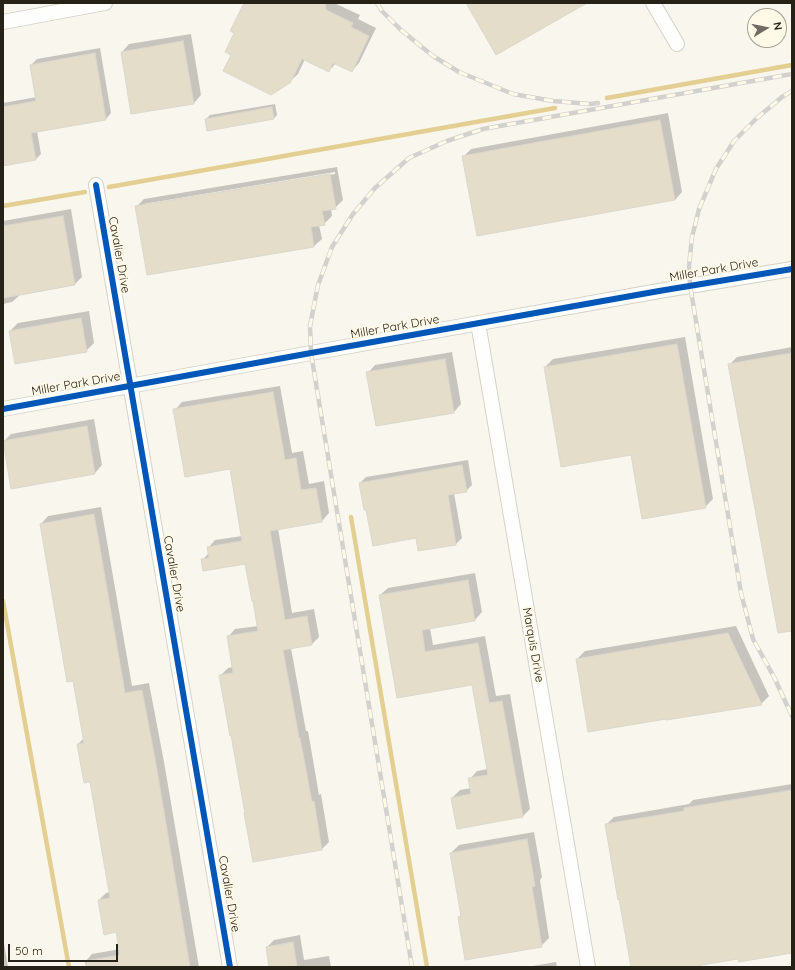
<!DOCTYPE html>
<style>
body{margin:0}
#map{position:relative;width:795px;height:970px;overflow:hidden;background:#f9f6ed;font-family:Quicksand,sans-serif}
canvas{display:block}
.frame{position:absolute;inset:0;border:4px solid #262218;pointer-events:none}
.north{position:absolute;left:747px;top:8px;width:40px;height:40px;box-sizing:border-box;background:#fff9e7;border:1px solid #a8a394;border-radius:50%;rotate:80deg;font-size:11px;font-weight:700;line-height:16px;text-align:center;color:#262218}
.north::after{content:'';display:block;margin:auto;width:14px;height:18px;background:#706c63;clip-path:polygon(50% 0,100% 100%,50% 72%,0 100%)}
.scale{position:absolute;left:8px;top:944px;width:110px;height:18px;box-sizing:border-box;border:2px solid #262218;border-top:0;padding-left:5px;font-size:12px;line-height:14px;white-space:nowrap;color:#262218;-webkit-text-stroke:3px #fff9e7;paint-order:stroke}
</style>
<div id="map">
<canvas width="795" height="970"></canvas>
<div class="frame"></div>
<div class="north">N</div>
<div class="scale">50 m</div>
</div>
<script>
const g = document.querySelector('canvas').getContext('2d');
g.lineJoin = 'round';
function fill(path, color) { g.fillStyle = color; g.fill(path, 'evenodd'); }
const toPath = rows => new Path2D(rows.map(r => 'M' + r).join(''));
function trace(path, color, width, dash) { g.strokeStyle = color; g.lineWidth = width; g.lineCap = dash ? 'butt' : 'round'; g.setLineDash(dash || []); g.stroke(path); }
function write(font, color, halo, rows, align = 'center') {
  g.font = font + ' Quicksand,sans-serif'; g.lineWidth = 3.5; g.setLineDash([]); g.textBaseline = 'middle'; g.strokeStyle = halo; g.fillStyle = color; for (const [text, x, y, turn = 0] of rows) {
    g.save(); g.translate(x, y); g.rotate((+turn || 0) * Math.PI / 180); g.textAlign = isNaN(turn) ? turn : align; if (halo) g.strokeText(text, 0, 0); g.fillText(text, 0, 0); g.restore();
  }
}
fill(toPath([
 [245,3,334,3,360,15,358,19,376,28,359,63,352,71,336,63,329,71,305,59,298,74,289,82,232,54,235,33],
 [191,34,201,95,194,103,122,52,129,44],
 [100,48,111,113,106,119,37,131,41,154,35,160,3,165,3,103,37,97,31,65,37,59],
 [275,104,277,115,274,118,206,119,210,115],
 [668,113,682,192,675,200,463,157,471,149],
 [337,167,343,200,335,208,331,209,332,216,324,224,319,225,322,239,314,246,148,274,136,207,144,199],
 [335,172,335,174,144,206,144,204],
 [71,209,82,277,74,285,20,295,12,302,3,304,3,221],
 [89,311,94,343,86,351,10,331,18,323],
 [685,337,713,499,705,507,632,454,545,367,553,359],
 [792,347,792,630,729,365,737,357],
 [452,352,461,404,454,412,368,373,375,365],
 [280,386,292,453,303,451,309,484,324,481,329,513,322,521,278,528,292,613,314,609,319,637,312,644,291,648,306,731,308,731,319,795,321,794,329,842,322,849,253,861,246,813,220,676,228,668,233,667,228,637,235,629,258,626,246,562,202,560,209,553,208,548,215,540,242,536,231,468,175,410,182,402],
 [94,419,102,465,95,473,4,441,11,434],
 [468,460,472,485,466,491,454,493,462,538,456,544,419,550,417,537,367,508,360,483,366,477],
 [101,507,132,686,149,683,164,762,199,967,86,967,85,962,92,954,120,949,117,931,99,900,106,893,110,892,91,781,78,744,84,738,74,680,68,681,41,524,48,516],
 [475,573,482,612,475,620,430,628,433,645,485,636,496,696,510,694,530,809,523,816,452,798,460,790,471,788,470,779,477,771,488,769,473,684,398,697,380,595,388,588],
 [736,626,769,696,761,704,577,659,585,651],
 [792,784,792,952,739,957,684,967,632,967,606,825,614,817,689,804,693,800],
 [534,832,542,877,540,880,549,938,541,946,459,917,462,914,451,853,459,845],
 [300,935,304,960,329,956,331,967,270,967,267,947,274,940],
 [3,943,4,943,8,967,3,967],
 [556,962,557,967,527,967]
]), '#0003');
trace(toPath([
 [607,98,792,65],
 [109,187,555,108],
 [3,206,85,192],
 [351,517,427,967],
 [3,601,69,967]
]), '#e3cf91', 4.5);
const building = toPath([
 [244,3,325,3,326,10,353,23,351,27,369,36,352,72,333,63,329,72,302,59,290,83,271,95,223,71,231,55,225,52,234,33,230,31,244,3],
 [466,3,587,3,496,55,466,3],
 [183,41,194,104,131,114,121,52,183,41],
 [95,53,106,120,31,133,36,160,3,166,3,107,36,101,30,65,95,53],
 [272,107,274,119,207,131,205,119,272,107],
 [660,120,675,200,477,236,462,156,660,120],
 [330,174,336,209,322,211,325,225,311,227,314,247,147,275,135,206,330,174],
 [63,216,75,285,3,298,3,226,63,216],
 [81,318,87,352,15,364,9,331,81,318],
 [677,344,706,508,642,519,631,455,561,467,544,367,677,344],
 [792,353,792,631,778,633,728,364,792,353],
 [445,359,454,413,376,426,366,372,445,359],
 [273,392,285,460,296,458,301,490,316,488,322,522,270,531,285,620,307,616,312,645,283,650,299,738,300,738,312,802,314,801,322,850,253,862,244,813,245,813,231,735,230,736,219,675,233,673,227,636,258,631,253,601,252,601,245,564,203,571,201,559,209,558,207,547,242,541,230,469,185,477,173,409,273,392],
 [87,426,95,474,11,489,3,441,87,426],
 [462,465,467,492,448,495,456,545,418,551,416,538,373,546,366,510,364,510,359,483,462,465],
 [94,514,125,693,142,690,157,770,190,967,87,967,86,961,120,955,116,932,104,935,98,900,110,898,90,782,84,783,77,744,84,743,73,681,67,682,40,524,94,514],
 [468,580,475,621,422,630,425,652,478,643,489,703,502,701,523,817,457,829,451,798,471,794,468,778,488,775,472,685,397,698,379,595,468,580],
 [728,633,762,705,666,720,666,719,588,732,576,659,728,633],
 [792,790,792,953,739,962,738,959,690,967,631,967,619,899,618,900,605,824,684,811,684,808,792,790],
 [527,839,535,886,532,887,542,947,465,960,458,917,461,916,450,853,527,839],
 [293,942,297,967,269,967,266,947,293,942]
]);
fill(building, '#e4ddc9');
trace(building, '#dad7cd', 1);
const street = toPath([
 [653,3,677,44],
 [3,22,105,3],
 [96,185,230,967],
 [478,323,588,967],
 [3,409,311,353,659,291,792,269]
]);
trace(street, '#d5d1c8', 16);
trace(street, '#fefefc', 14);
const rail = toPath([
 [377,3,382,11,401,30,433,56,459,72,513,94,553,101,590,104,598,103],
 [792,91,782,97,757,118,734,141,716,169,699,209,692,237,689,266,690,285,741,593,753,639,774,677,792,716],
 [412,967,311,353,310,326,318,285,332,247,353,214,375,188,409,158,447,141,483,129,792,74]
]);
trace(rail, '#d3d1ce', 4.5);
trace(rail, '#fff9e7', 3, [9]);
trace(toPath([
 [96,185,230,967],
 [3,409,311,353,659,291,792,269]
]), '#0057b8', 6);
write('12px', '#262218', '#fff9e7', [
 ["Cavalier Drive",119,255,80],
 ["Miller Park Drive",714,270,-10],
 ["Miller Park Drive",395,327,-10],
 ["Miller Park Drive",76,384,-10],
 ["Cavalier Drive",174,574,80],
 ["Marquis Drive",533,645,80],
 ["Cavalier Drive",229,894,80]
]);
</script>
